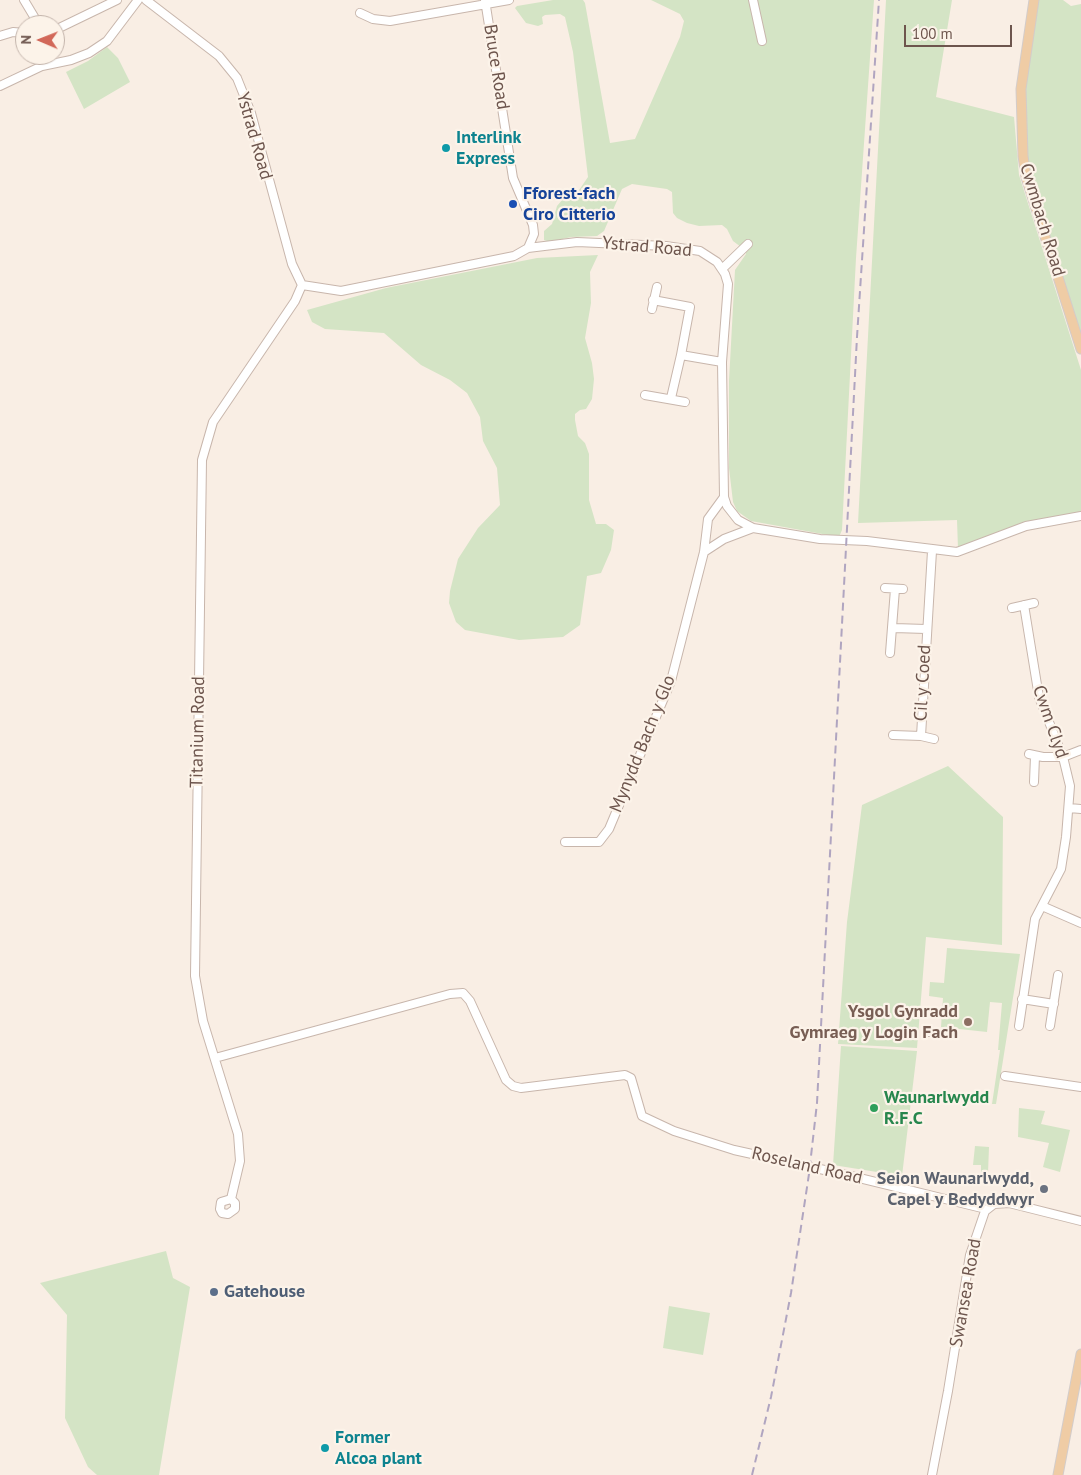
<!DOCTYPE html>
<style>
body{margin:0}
#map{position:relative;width:1081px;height:1475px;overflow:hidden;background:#f9eee4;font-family:"PT Sans",sans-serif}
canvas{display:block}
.north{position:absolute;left:15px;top:15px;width:50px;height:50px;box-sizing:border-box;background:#fcf3e9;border:1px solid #c3b4ab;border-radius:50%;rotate:271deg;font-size:14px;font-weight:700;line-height:20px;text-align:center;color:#6d554d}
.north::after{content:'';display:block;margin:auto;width:18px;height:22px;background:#d26859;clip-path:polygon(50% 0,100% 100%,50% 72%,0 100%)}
.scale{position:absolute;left:904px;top:25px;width:108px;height:22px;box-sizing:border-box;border:2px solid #6d554d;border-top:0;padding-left:6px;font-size:15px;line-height:18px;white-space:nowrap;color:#6d554d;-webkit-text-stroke:4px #fcf3e9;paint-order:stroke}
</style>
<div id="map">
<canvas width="1081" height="1475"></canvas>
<div class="north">N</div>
<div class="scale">100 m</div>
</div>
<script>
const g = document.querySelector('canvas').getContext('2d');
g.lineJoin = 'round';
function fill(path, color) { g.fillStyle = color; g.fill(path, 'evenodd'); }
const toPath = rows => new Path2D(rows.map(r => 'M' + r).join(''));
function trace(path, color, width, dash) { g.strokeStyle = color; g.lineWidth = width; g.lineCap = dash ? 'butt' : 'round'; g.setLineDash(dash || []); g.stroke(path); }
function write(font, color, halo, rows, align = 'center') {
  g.font = font + ' "PT Sans",sans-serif'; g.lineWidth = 4.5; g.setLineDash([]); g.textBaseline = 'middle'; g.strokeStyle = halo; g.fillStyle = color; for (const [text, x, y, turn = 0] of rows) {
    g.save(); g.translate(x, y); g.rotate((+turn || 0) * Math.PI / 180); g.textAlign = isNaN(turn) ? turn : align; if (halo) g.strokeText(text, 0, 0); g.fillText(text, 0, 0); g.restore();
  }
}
fill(toPath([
 [553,0,583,0,585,3,610,143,635,139,680,37,684,21,680,14,651,0,874,0,856,258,842,530,839,537,751,521,737,511,733,502,729,468,729,381,735,270,746,254,745,250,733,241,727,229,722,225,699,226,687,223,677,218,673,213,672,192,667,189,632,184,622,189,604,231,597,236,571,237,550,242,544,240,544,231,552,224,557,206,563,199,577,193,588,177,573,52,565,17,560,14,545,15,542,17,543,24,538,26,526,23,515,8,517,6],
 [886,0,952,0,936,97,1014,117,1019,175,1081,370,1081,515,1025,525,958,549,957,520,858,523],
 [1037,0,1063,0,1071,6,1081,4,1081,337,1030,175,1027,157,1024,90],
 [107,47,118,58,130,82,84,109,66,72,88,61],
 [598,255,590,272,591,303,585,338,592,363,594,379,592,399,586,409,580,410,575,414,575,420,578,436,585,443,589,454,589,500,596,524,606,524,614,530,611,550,601,573,587,576,580,625,563,637,519,640,465,630,456,622,449,603,450,591,458,559,478,528,500,505,497,468,483,441,480,417,467,393,450,380,421,365,384,333,325,329,312,322,307,310,386,288,537,258],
 [948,766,1003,817,1002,945,926,937,917,1048,838,1044,847,922,862,805],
 [947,948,1020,954,996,1104,992,1104,1000,1050,998,1050,1002,1003,990,1002,987,1032,941,1027,943,998,929,996,930,982,944,983],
 [841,1046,917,1051,902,1176,833,1165],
 [1019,1108,1045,1111,1041,1124,1070,1130,1060,1172,1043,1167,1049,1143,1018,1137],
 [975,1146,989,1147,988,1173,981,1172,981,1165,973,1165],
 [166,1251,173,1278,190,1287,159,1475,97,1475,88,1467,65,1418,67,1315,40,1283],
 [669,1306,710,1313,703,1355,663,1348]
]), '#d4e4c5');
const minor = toPath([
 [24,0,39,25],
 [146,0,219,56,237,78,251,113,292,264,302,285],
 [485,0,513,178,533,225,534,234,528,248],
 [753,0,762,41],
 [360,13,373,19,390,21,509,0],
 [55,30,117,0],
 [0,36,13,32,25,33],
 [0,86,42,66,71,60,89,53,107,41,138,0],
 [722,269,748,244],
 [302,285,341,291,514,256,528,248,577,242,666,246,700,251,717,262,725,274,728,284,722,362,724,497,727,506,738,520,753,528,820,539,867,541,957,552,1026,526,1081,516],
 [653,300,690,307,681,355,722,362],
 [652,309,657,287],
 [645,395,685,402],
 [671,398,681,355],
 [704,552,724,539,753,528],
 [885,588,903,589],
 [1012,608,1034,603],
 [894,628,926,629],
 [890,653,895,589],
 [893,735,921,736,934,739],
 [921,736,932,551],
 [1029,754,1043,757,1063,757,1081,750],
 [1034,782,1035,756],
 [1069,808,1081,809],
 [565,842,599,842,609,829,671,681,704,552,708,519,724,497],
 [1042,906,1081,923],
 [1022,999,1054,1004],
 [1019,1026,1035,919,1061,869,1066,837,1070,786,1063,757,1039,697,1024,605],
 [1050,1026,1058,975],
 [928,1032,935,1032],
 [215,1058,450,994,463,993,470,1001,506,1080,513,1086,521,1088,625,1075,631,1078,642,1116,674,1131,734,1150,847,1175,982,1208,985,1211],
 [1005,1076,1081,1087],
 [231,1199,221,1202,220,1209,222,1213,228,1214,235,1209,235,1203,231,1199,240,1161,238,1134,203,1021,195,976,202,460,213,422,295,301,302,285],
 [932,1475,948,1391,970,1255,985,1211,994,1204,1009,1203,1081,1221]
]);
const major = toPath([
 [1034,0,1021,89,1023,156,1026,177,1081,349],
 [1058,1475,1081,1354]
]);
trace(minor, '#c8b6ac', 10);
trace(major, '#d3ccca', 11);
trace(minor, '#fff', 8);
trace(major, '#efcca5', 9);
trace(toPath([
 [752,1475,771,1397,791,1293,809,1174,817,1103,857,337,879,0]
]), '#b0a5c0', 2, [8, 5]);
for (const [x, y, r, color] of [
 [446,148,5,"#0f9aa8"],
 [513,204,5,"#1a4fb4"],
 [968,1022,5,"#8d6e63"],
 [874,1108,5,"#2e9e5b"],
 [1044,1189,5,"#6b7280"],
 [214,1292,5,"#5c6f8a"],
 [325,1448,5,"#0f9aa8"]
]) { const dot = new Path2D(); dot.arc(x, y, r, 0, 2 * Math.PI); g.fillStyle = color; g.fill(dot); trace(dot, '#fcf3e9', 2); }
write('18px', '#6d554d', '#fcf3e9', [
 ["Bruce Road",496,67,81],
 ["Ystrad Road",254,136,74],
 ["Cwmbach Road",1042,220,73],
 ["Ystrad Road",647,247,5],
 ["Cil y Coed",923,683,-87],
 ["Cwm Clyd",1050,722,71],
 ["Titanium Road",198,732,-89],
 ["Mynydd Bach y Glo",643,744,-68],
 ["Roseland Road",807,1166,13],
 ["Swansea Road",966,1293,-80]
]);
write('bold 18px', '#0d838f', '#fcf3e9', [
 ["Interlink",456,138],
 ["Express",456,159],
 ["Former",335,1438],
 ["Alcoa plant",335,1459]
], 'left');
write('bold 18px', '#164399', '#fcf3e9', [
 ["Fforest-fach",523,194],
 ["Ciro Citterio",523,215]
], 'left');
write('bold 18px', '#785e54', '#fcf3e9', [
 ["Ysgol Gynradd",958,1012],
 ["Gymraeg y Login Fach",958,1033]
], 'right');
write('bold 18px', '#27864d', '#fcf3e9', [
 ["Waunarlwydd",884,1098],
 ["R.F.C",884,1119]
], 'left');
write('bold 18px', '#5b616d', '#fcf3e9', [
 ["Seion Waunarlwydd,",1034,1179],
 ["Capel y Bedyddwyr",1034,1200]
], 'right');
write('bold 18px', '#4e5e75', '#fcf3e9', [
 ["Gatehouse",224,1292]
], 'left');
</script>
